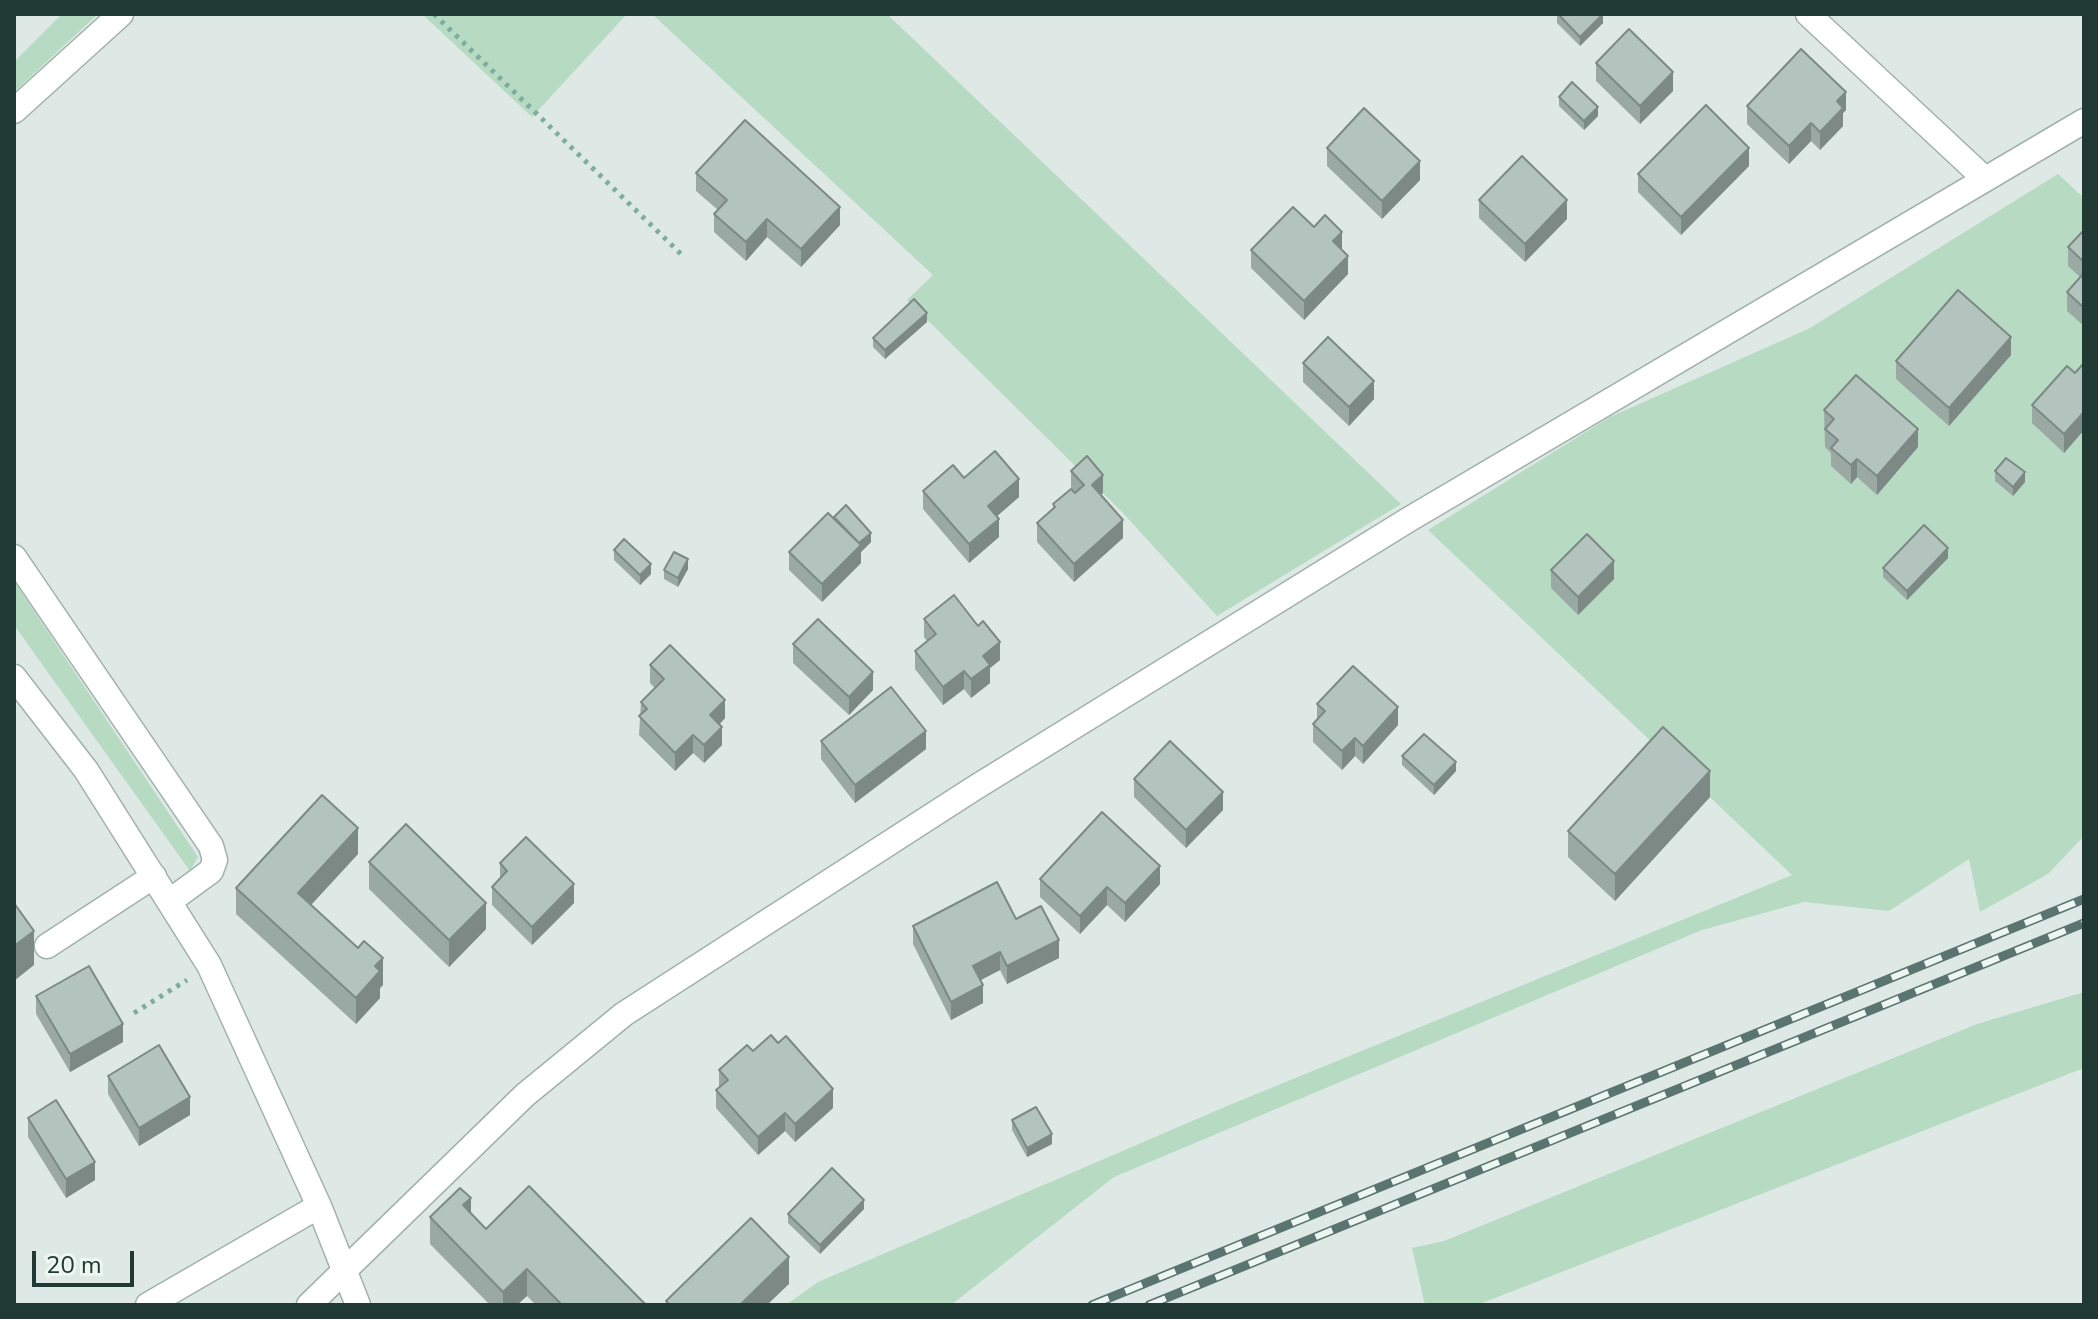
<!DOCTYPE html>
<style>
body{margin:0}
#map{position:relative;width:2098px;height:1319px;overflow:hidden;background:#dee9e5;font-family:"Nunito Sans",sans-serif}
canvas{display:block}
.frame{position:absolute;inset:0;border:16px solid #203933;pointer-events:none}
.scale{position:absolute;left:32px;top:1251px;width:102px;height:36px;box-sizing:border-box;border:4px solid #203933;border-top:0;padding-left:10px;font-size:24px;line-height:28px;white-space:nowrap;color:#203933;-webkit-text-stroke:6px #eef6f2;paint-order:stroke}
</style>
<div id="map">
<canvas width="2098" height="1319"></canvas>
<div class="frame"></div>
<div class="scale">20 m</div>
</div>
<script>
const g = document.querySelector('canvas').getContext('2d');
g.lineJoin = 'round';
function fill(path, color) { g.fillStyle = color; g.fill(path, 'evenodd'); }
const toPath = rows => new Path2D(rows.map(r => 'M' + r).join(''));
function trace(path, color, width, dash) { g.strokeStyle = color; g.lineWidth = width; g.lineCap = dash ? 'butt' : 'round'; g.setLineDash(dash || []); g.stroke(path); }
fill(toPath([
 [62,14,98,14,14,92,14,62],
 [422,14,627,14,532,117],
 [652,14,887,14,1401,504,1217,616,1122,512,907,300,933,275],
 [2058,174,2084,198,2084,836,2048,874,1980,912,1969,859,1889,911,1804,902,1702,930,1114,1177,951,1305,786,1305,818,1282,1227,1106,1792,875,1428,530,1610,417,1810,328],
 [14,581,198,857,190,871,14,625],
 [2084,992,2084,1068,1477,1305,1425,1305,1412,1248,1444,1241,1977,1024]
]), '#b6dbc2');
const minor = toPath([
 [1808,14,1985,179],
 [14,111,121,14],
 [14,557,211,846,215,860,211,871,170,901],
 [14,677,86,770,209,965,319,1206,358,1305],
 [47,946,154,876],
 [148,1305,319,1206],
 [309,1305,525,1095,624,1014,973,789,1408,520,2084,121]
]);
trace(minor, '#a1b1ac', 27);
trace(toPath([
 [434,14,683,256],
 [134,1013,187,980]
]), '#7eada0', 5, [4, 6]);
trace(minor, '#fff', 24);
const rail = toPath([
 [1092,1305,2084,899],
 [1149,1305,2084,923]
]);
trace(rail, '#5a756f', 9);
trace(rail, '#eef6f2', 6, [18]);
fill(toPath([
 [1557,14,1603,23,1580,46,1557,23],
 [1596,63,1673,91,1640,124,1596,81],
 [1559,97,1598,116,1584,130,1559,106],
 [1747,106,1846,110,1843,113,1843,126,1820,150,1811,141,1789,164,1747,124],
 [1327,148,1420,180,1382,219,1327,166],
 [1749,166,1681,235,1638,192,1638,174],
 [696,173,840,225,801,267,767,237,746,261,714,232,714,214,718,210,696,191],
 [1479,200,1567,219,1525,262,1479,218],
 [1314,227,1342,249,1348,274,1304,320,1251,268,1251,250],
 [2084,230,2084,326,2067,311,2067,292,2080,277,2068,266,2068,247],
 [927,322,885,359,873,347,873,338],
 [2011,355,1949,426,1896,379,1896,361],
 [1303,363,1374,399,1349,426,1303,382],
 [2084,363,2084,430,2064,453,2032,423,2032,405,2075,373],
 [1824,410,1918,447,1877,495,1857,477,1851,484,1831,466,1831,453,1825,447],
 [1071,471,1103,493,1101,495,1123,538,1074,582,1037,542,1037,523,1053,509,1053,504,1071,489],
 [1995,471,2025,482,2013,496,1995,481],
 [964,478,1019,497,997,516,999,537,969,563,923,509,923,491],
 [834,517,871,542,861,552,861,563,822,602,789,570,789,552,834,519],
 [614,550,651,574,640,585,614,560],
 [1948,558,1907,600,1883,577,1883,568],
 [688,569,678,587,664,579,664,570],
 [1551,570,1614,579,1578,615,1551,588],
 [924,619,1000,660,990,668,990,683,971,698,964,689,943,705,915,669,915,651,927,641,924,637],
 [793,644,873,690,849,715,793,663],
 [650,665,725,718,720,724,722,745,704,763,693,753,675,771,639,735,641,702,655,688,650,683],
 [1317,704,1398,725,1363,764,1355,756,1342,770,1313,742,1313,724,1317,720],
 [821,741,926,749,855,803,821,759],
 [1402,756,1456,771,1434,795,1402,765],
 [1134,779,1223,810,1186,848,1134,797],
 [1710,797,1615,901,1568,857,1568,831],
 [358,854,311,905,383,985,380,988,380,998,356,1024,236,914,236,888],
 [369,862,486,929,449,967,369,889],
 [500,863,574,903,532,945,492,905,492,887,500,879],
 [1040,879,1160,884,1125,922,1107,905,1080,934,1040,897],
 [1016,919,1059,958,1007,984,1000,970,981,980,983,1003,951,1020,913,944,913,926],
 [36,996,123,1042,70,1072,36,1014],
 [753,1051,833,1108,795,1142,785,1131,758,1155,716,1108,716,1090,719,1087,719,1070],
 [108,1076,190,1115,139,1146,108,1094],
 [28,1118,95,1180,66,1198,28,1137],
 [1012,1120,1052,1144,1027,1157,1012,1130],
 [864,1209,820,1254,788,1223,788,1214],
 [471,1213,486,1229,646,1305,536,1305,527,1296,517,1305,490,1305,430,1244,430,1217]
]), '#9aa9a3');
fill(toPath([
 [1603,14,1603,23,1580,46,1580,37],
 [1673,72,1673,91,1640,124,1640,106],
 [1846,92,1846,110,1843,113,1843,126,1820,150,1820,132,1837,101],
 [1598,107,1598,116,1584,130,1584,121],
 [1811,123,1811,141,1789,164,1789,146],
 [1749,148,1749,166,1681,235,1681,217],
 [1420,161,1420,180,1382,219,1382,201],
 [1567,200,1567,219,1525,262,1525,244],
 [840,207,840,225,801,267,801,249],
 [767,219,767,237,746,261,746,242],
 [1342,232,1342,250,1333,241],
 [1348,256,1348,274,1304,320,1304,301],
 [927,313,927,322,885,359,885,350],
 [2011,337,2011,355,1949,426,1949,408],
 [1374,381,1374,399,1349,426,1349,407],
 [2084,412,2084,430,2064,453,2064,434],
 [1918,429,1918,447,1877,495,1877,476],
 [1857,459,1857,477,1851,484,1851,465],
 [2025,472,2025,482,2013,496,2013,487],
 [1103,475,1103,493,1092,503,1092,485],
 [1019,479,1019,497,988,524,988,506],
 [999,519,999,537,969,563,969,544],
 [1123,520,1123,538,1074,582,1074,564],
 [871,533,871,542,861,552,861,563,822,602,822,584,858,544],
 [1948,548,1948,558,1907,600,1907,591],
 [688,559,688,569,678,587,678,578],
 [1614,561,1614,579,1578,615,1578,597],
 [651,564,651,574,640,585,640,575],
 [1000,642,1000,660,990,668,990,683,971,698,971,679,983,656],
 [964,671,964,689,943,705,943,687],
 [873,672,873,690,849,715,849,697],
 [725,700,725,718,710,734,710,715],
 [1398,707,1398,725,1363,764,1363,746],
 [722,727,722,745,704,763,704,745],
 [926,731,926,749,855,803,855,785],
 [693,735,693,753,675,771,675,753],
 [1355,738,1355,756,1342,770,1342,751],
 [1456,762,1456,771,1434,795,1434,785],
 [1710,771,1710,797,1615,901,1615,874],
 [1223,792,1223,810,1186,848,1186,830],
 [358,828,358,854,298,919,298,893],
 [1160,866,1160,884,1125,922,1125,903],
 [574,884,574,903,532,945,532,927],
 [1107,887,1107,905,1080,934,1080,916],
 [486,903,486,929,449,967,449,940],
 [34,931,34,965,14,981,14,946],
 [1059,940,1059,958,1007,984,1007,966],
 [1000,952,1000,970,973,984,973,966],
 [383,958,383,985,380,988,380,998,356,1024,356,998,375,966],
 [983,985,983,1003,951,1020,951,1002],
 [123,1024,123,1042,70,1072,70,1054],
 [833,1089,833,1108,795,1142,795,1124],
 [190,1097,190,1115,139,1146,139,1128],
 [785,1113,785,1131,758,1155,758,1137],
 [1052,1134,1052,1144,1027,1157,1027,1148],
 [95,1162,95,1180,66,1198,66,1179],
 [471,1198,471,1225,463,1205],
 [864,1200,864,1209,820,1254,820,1245],
 [789,1257,789,1284,767,1305,740,1305],
 [527,1269,527,1296,517,1305,503,1305,503,1292]
]), '#7d8985');
const building = toPath([
 [1558,14,1603,14,1580,37,1558,14],
 [1629,29,1673,72,1640,106,1596,63,1629,29],
 [1801,49,1846,92,1837,101,1843,108,1820,132,1811,123,1789,146,1747,106,1801,49],
 [1572,82,1598,107,1584,121,1559,97,1572,82],
 [1706,105,1749,148,1681,217,1638,174,1706,105],
 [1364,108,1420,161,1382,201,1327,148,1364,108],
 [745,120,840,207,801,249,767,219,746,242,714,214,727,200,696,173,745,120],
 [1522,156,1567,200,1525,244,1479,200,1522,156],
 [1293,207,1314,227,1325,215,1342,232,1333,241,1348,256,1304,301,1251,250,1293,207],
 [2084,230,2084,262,2068,247,2084,230],
 [2084,273,2084,308,2067,292,2084,273],
 [1958,290,2011,337,1949,408,1896,361,1958,290],
 [914,299,927,313,885,350,873,338,914,299],
 [1328,337,1374,381,1349,407,1303,363,1328,337],
 [2084,363,2084,412,2064,434,2032,405,2067,366,2075,373,2084,363],
 [1856,375,1918,429,1877,476,1857,459,1851,465,1831,448,1838,440,1825,429,1834,419,1824,410,1856,375],
 [995,451,1019,479,988,506,999,519,969,544,923,491,953,465,964,478,995,451],
 [1087,456,1103,475,1092,485,1123,520,1074,564,1037,523,1055,507,1053,504,1071,489,1075,493,1084,485,1071,471,1087,456],
 [2006,458,2025,472,2013,487,1995,471,2006,458],
 [846,505,871,533,859,543,834,517,846,505],
 [828,513,861,545,822,584,789,552,828,513],
 [1924,525,1948,548,1907,591,1883,568,1924,525],
 [1587,534,1614,561,1578,597,1551,570,1587,534],
 [624,539,651,564,640,575,614,550,624,539],
 [674,552,688,559,678,578,664,570,674,552],
 [954,595,978,626,983,621,1000,642,983,656,990,665,971,679,964,671,943,687,915,651,936,634,924,619,954,595],
 [818,619,873,672,849,697,793,644,818,619],
 [670,645,725,700,710,715,722,727,704,745,693,735,675,753,639,716,647,709,641,702,664,679,650,665,670,645],
 [1353,666,1398,707,1363,746,1355,738,1342,751,1313,724,1325,711,1317,704,1353,666],
 [891,687,926,731,855,785,821,741,891,687],
 [1663,727,1710,771,1615,874,1568,831,1663,727],
 [1424,734,1456,762,1434,785,1402,756,1424,734],
 [1170,741,1223,792,1186,830,1134,779,1170,741],
 [322,795,358,828,298,893,358,948,364,941,383,958,375,966,380,971,356,998,236,888,322,795],
 [1102,812,1160,866,1125,903,1107,887,1080,916,1040,879,1102,812],
 [406,824,486,903,449,940,369,862,406,824],
 [526,837,574,884,532,927,492,887,507,871,500,863,526,837],
 [997,882,1016,919,1041,906,1059,940,1007,966,1000,952,973,966,983,985,951,1002,913,926,997,882],
 [14,903,34,931,14,946,14,903],
 [89,966,123,1024,70,1054,36,996,89,966],
 [771,1035,778,1043,786,1036,833,1089,795,1124,785,1113,758,1137,716,1090,728,1080,719,1070,747,1045,753,1051,771,1035],
 [159,1045,190,1097,139,1128,108,1076,159,1045],
 [56,1100,95,1162,66,1179,28,1118,56,1100],
 [1036,1107,1052,1134,1027,1148,1012,1120,1036,1107],
 [832,1168,864,1200,820,1245,788,1214,832,1168],
 [529,1186,646,1305,562,1305,527,1269,503,1292,430,1217,460,1188,471,1198,463,1205,486,1229,529,1186],
 [751,1218,789,1257,740,1305,670,1305,666,1301,751,1218]
]);
fill(building, '#b3c4be');
trace(building, '#7d8985', 2);
</script>
